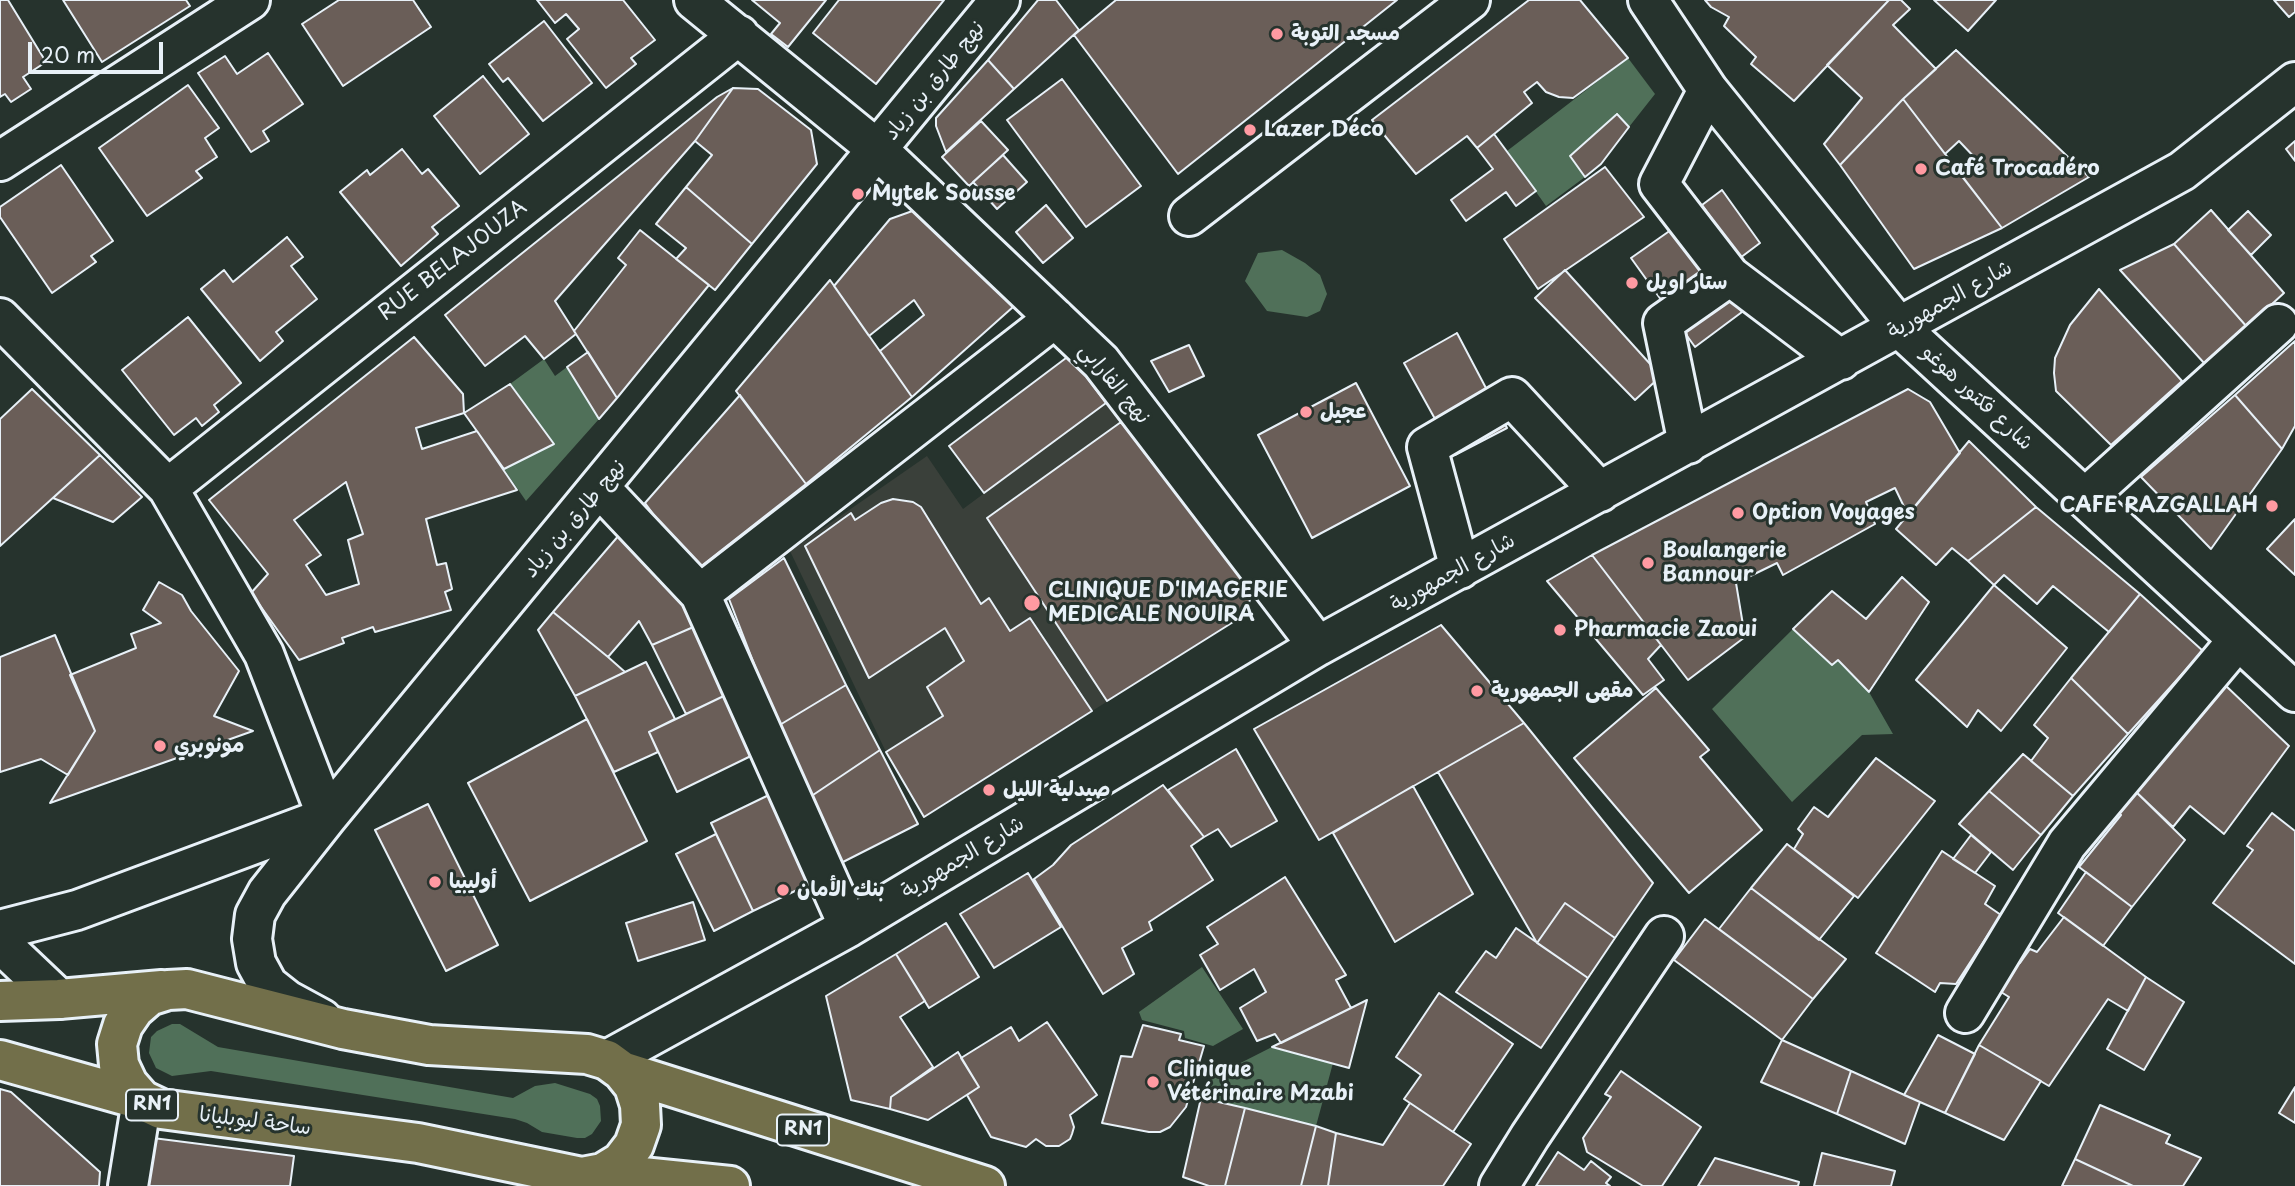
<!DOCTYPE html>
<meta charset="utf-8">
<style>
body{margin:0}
#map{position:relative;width:2295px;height:1186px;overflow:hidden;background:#26332d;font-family:"Playpen Sans",sans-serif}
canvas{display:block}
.scale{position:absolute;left:28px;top:42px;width:135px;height:32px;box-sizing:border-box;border:4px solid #e8f1f8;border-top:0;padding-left:9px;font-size:21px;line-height:24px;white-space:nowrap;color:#e8f1f8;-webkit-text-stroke:5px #26332d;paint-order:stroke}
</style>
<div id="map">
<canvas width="2295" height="1186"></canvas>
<div class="scale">20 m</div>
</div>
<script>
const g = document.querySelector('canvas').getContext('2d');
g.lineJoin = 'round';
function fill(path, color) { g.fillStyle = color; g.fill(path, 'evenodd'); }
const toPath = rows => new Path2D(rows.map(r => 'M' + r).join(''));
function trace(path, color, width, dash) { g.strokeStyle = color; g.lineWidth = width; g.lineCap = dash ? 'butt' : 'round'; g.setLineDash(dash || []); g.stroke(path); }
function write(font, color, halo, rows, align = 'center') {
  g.font = font + ' "Playpen Sans","Playpen Sans Arabic",sans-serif'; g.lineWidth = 6; g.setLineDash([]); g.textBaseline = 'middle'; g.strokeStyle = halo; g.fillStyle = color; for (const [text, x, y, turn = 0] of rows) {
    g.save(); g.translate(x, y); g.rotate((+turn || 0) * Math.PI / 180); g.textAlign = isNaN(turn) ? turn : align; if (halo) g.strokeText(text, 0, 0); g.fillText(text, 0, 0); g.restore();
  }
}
fill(toPath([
 [1106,403,1252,592,1246,614,924,817,886,752,790,551,927,456,963,509]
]), '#3a403a');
fill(toPath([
 [1628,58,1655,94,1629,127,1617,114,1570,156,1585,177,1546,206,1507,151],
 [1282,250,1305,263,1320,275,1327,294,1320,311,1307,317,1267,311,1245,281,1258,253],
 [544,359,555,376,567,367,599,419,526,501,504,469,554,444,510,384],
 [1793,629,1832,665,1838,660,1869,692,1893,734,1862,735,1792,802,1712,709],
 [1202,967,1243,1029,1213,1046,1185,1038,1184,1031,1142,1020,1139,1012],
 [172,1024,180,1024,218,1047,513,1098,535,1086,555,1083,590,1094,597,1099,600,1106,601,1121,592,1134,585,1138,577,1138,542,1132,527,1123,515,1119,211,1071,172,1076,156,1068,149,1053,151,1037,157,1031],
 [1272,1047,1333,1063,1316,1126,1201,1098,1205,1081]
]), '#507059');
const building = toPath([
 [0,0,8,0,46,62,23,77,31,89,11,102,5,94,0,97,0,0],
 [63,0,186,0,190,6,102,62,63,0],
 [339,0,413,0,431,27,343,86,302,24,339,0],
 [537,0,623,0,655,40,631,58,636,64,606,88,567,39,579,29,566,14,555,23,537,0],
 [752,0,826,0,788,47,771,34,780,23,752,0],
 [839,0,944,0,876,84,813,33,839,0],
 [1038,0,1056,0,1079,30,1014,89,988,60,1038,0],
 [1116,0,1397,0,1178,174,1074,35,1116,0],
 [1529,0,1580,0,1628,58,1573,98,1559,97,1546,92,1537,82,1524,92,1532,103,1477,148,1467,136,1416,174,1372,120,1529,0],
 [1705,0,1889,0,1794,101,1751,64,1756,57,1724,26,1729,17,1711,7,1705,0],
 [1889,0,1901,0,1910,9,1893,25,1936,69,1903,99,1840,165,1824,144,1862,98,1827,65,1889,0],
 [1934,0,1996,0,1968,31,1934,0],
 [2274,0,2295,0,2295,12,2289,17,2274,0],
 [544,21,592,83,543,121,508,78,503,82,489,64,544,21],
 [1956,50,2089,177,2002,228,1960,174,1977,160,1959,141,1945,154,1903,99,1956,50],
 [268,53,303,104,263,131,269,141,251,152,198,73,225,56,237,74,268,53],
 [988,60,1014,89,946,152,936,126,936,118,988,60],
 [483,76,529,134,480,174,434,116,483,76],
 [1062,79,1141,186,1086,227,1007,120,1062,79],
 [188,85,219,128,205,138,217,157,196,171,202,178,147,216,99,148,188,85],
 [733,88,758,89,811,130,817,164,752,244,686,187,712,155,695,141,733,88],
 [733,88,695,141,555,301,576,334,544,359,525,336,485,366,445,315,717,97,733,88],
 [1903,99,2002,228,1914,269,1840,165,1903,99],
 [1617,114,1629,127,1601,164,1585,177,1570,156,1617,114],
 [981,121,1008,150,969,186,942,157,981,121],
 [1494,134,1536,191,1516,206,1506,192,1466,221,1451,200,1493,169,1477,148,1494,134],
 [2295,141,2295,161,2286,149,2295,141],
 [402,149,422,174,428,169,459,206,432,227,438,234,401,266,340,192,367,170,370,175,402,149],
 [1003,155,1027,182,997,209,973,182,1003,155],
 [61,165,113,241,91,256,96,262,52,293,0,217,0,207,61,165],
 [1605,167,1644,217,1538,289,1504,239,1605,167],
 [686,187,752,244,715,290,676,259,686,248,656,224,686,187],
 [1722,190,1760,243,1740,258,1702,205,1722,190],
 [1046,205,1073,238,1043,263,1016,232,1046,205],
 [918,209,1013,307,912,397,880,351,924,315,914,300,869,336,834,286,890,219,918,209],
 [2211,210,2284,293,2247,327,2174,244,2211,210],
 [2248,211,2271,235,2251,255,2228,230,2248,211],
 [1678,225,1742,312,1695,347,1631,258,1678,225],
 [640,230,709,285,617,398,574,331,626,265,618,258,640,230],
 [287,237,303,257,291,266,317,299,276,332,283,341,260,361,201,289,224,270,233,282,287,237],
 [2174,244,2247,327,2204,363,2120,270,2174,244],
 [1565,270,1661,376,1635,400,1535,298,1565,270],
 [830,280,912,397,806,484,736,391,830,280],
 [2099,289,2182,381,2111,445,2056,391,2054,373,2055,358,2070,325,2099,289],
 [188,317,241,383,214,405,219,412,202,426,196,418,174,435,122,370,188,317],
 [1457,333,1507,428,1455,455,1404,363,1457,333],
 [414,337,463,394,464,413,416,428,422,449,477,431,517,490,426,519,437,565,446,563,452,589,445,592,451,610,375,632,373,627,342,638,344,643,299,660,251,593,268,574,209,500,414,337],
 [346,482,363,534,348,540,359,584,326,595,306,565,321,555,294,520,346,482],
 [2295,341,2295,426,2282,449,2235,395,2295,341],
 [1189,345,1204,376,1169,392,1151,361,1189,345],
 [588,352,617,398,599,419,567,367,588,352],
 [1070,355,1106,403,984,493,949,446,1070,355],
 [1356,383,1410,486,1312,538,1258,435,1356,383],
 [510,384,554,444,504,469,464,413,510,384],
 [32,389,100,455,0,546,0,419,32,389],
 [1908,389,1930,402,1960,453,1908,515,1895,488,1866,502,1875,524,1783,575,1777,563,1736,583,1745,637,1688,680,1592,555,1908,389],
 [740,395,806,484,695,571,645,503,740,395],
 [2235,395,2282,449,2211,549,2141,477,2235,395],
 [1121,422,1252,592,1246,614,1107,701,987,518,1121,422],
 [1969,441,2036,507,1968,561,1952,548,1936,565,1896,529,1969,441],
 [100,455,142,497,113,522,53,498,100,455],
 [893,499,913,502,921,507,981,604,989,598,1010,631,1030,618,1092,711,924,817,886,752,943,716,927,687,964,661,945,628,869,678,805,546,851,513,855,520,881,503,893,499],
 [2036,507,2140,594,2109,632,2053,586,2037,604,2004,575,1994,585,1968,561,2036,507],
 [2295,519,2295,575,2267,549,2295,519],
 [620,534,635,546,698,625,652,645,639,621,608,657,553,612,620,534],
 [1592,555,1661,645,1648,659,1664,680,1643,695,1547,581,1592,555],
 [784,558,846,685,778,726,729,599,784,558],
 [1902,577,1929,602,1869,692,1838,660,1832,665,1793,629,1832,591,1866,619,1902,577],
 [159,582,182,595,191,611,239,671,214,716,253,731,50,803,95,731,70,675,136,648,131,634,161,623,143,610,159,582],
 [1994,585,2067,648,2001,731,1978,710,1967,727,1916,680,1994,585],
 [2140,594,2203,651,2128,734,2071,678,2140,594],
 [553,612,608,657,625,672,575,696,538,630,553,612],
 [698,625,730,693,686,714,652,645,698,625],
 [1441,625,1524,723,1319,840,1254,729,1441,625],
 [55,635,95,731,68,775,41,759,0,772,0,657,55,635],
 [646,662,675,719,649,732,658,752,614,772,575,696,646,662],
 [2071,678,2128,734,2073,796,2031,761,2048,738,2034,725,2071,678],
 [846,685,880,750,810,797,778,726,846,685],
 [2225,685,2289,746,2224,834,2190,806,2173,827,2132,788,2225,685],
 [1656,688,1709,750,1700,757,1762,830,1689,893,1574,758,1656,688],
 [730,693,755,754,677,792,649,732,730,693],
 [587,719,647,841,530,901,468,783,587,719],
 [1524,723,1653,883,1615,938,1565,903,1537,943,1438,772,1524,723],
 [1236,749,1277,821,1231,847,1218,829,1204,837,1168,790,1236,749],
 [880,750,918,824,841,863,810,797,880,750],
 [2023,754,2073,796,2041,835,1989,791,2023,754],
 [1876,758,1935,801,1858,898,1794,849,1803,834,1798,829,1814,807,1828,817,1876,758],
 [1163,785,1204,837,1191,846,1213,880,1149,922,1152,930,1122,948,1134,974,1103,994,1034,879,1053,865,1071,845,1163,785],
 [1413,786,1473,894,1395,942,1333,833,1413,786],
 [2132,788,2185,840,2132,907,2079,867,2121,815,2114,808,2132,788],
 [1989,791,2041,835,2013,870,1959,824,1989,791],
 [775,792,816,881,753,911,711,823,775,792],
 [428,804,498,945,446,971,375,830,428,804],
 [2272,813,2295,831,2295,964,2213,903,2253,850,2247,846,2272,813],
 [716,834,753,911,714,931,676,854,716,834],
 [1971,835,1991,852,1975,873,1953,859,1971,835],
 [1787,844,1854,896,1819,940,1751,888,1787,844],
 [1942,851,1995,886,1985,904,2001,915,1956,984,1940,983,1935,992,1876,953,1942,851],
 [2086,872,2132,907,2103,946,2058,913,2086,872],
 [1028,873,1061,927,994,968,960,914,1028,873],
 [1285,877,1346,975,1336,980,1351,1008,1281,1043,1275,1034,1257,1041,1240,1008,1266,992,1254,969,1220,990,1200,955,1218,944,1207,927,1285,877],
 [1751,888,1846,959,1813,999,1719,929,1751,888],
 [693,902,705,940,638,961,626,923,693,902],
 [1565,903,1615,938,1588,978,1537,943,1565,903],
 [2064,917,2146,977,2128,1011,2108,999,2049,1086,1979,1045,2009,997,1993,987,2011,959,2020,963,2030,949,2037,952,2064,917],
 [1705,919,1813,999,1782,1040,1674,960,1705,919],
 [946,923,979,977,929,1008,896,954,946,923],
 [1516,928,1588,978,1541,1048,1456,992,1486,951,1496,958,1516,928],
 [896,954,925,1001,900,1017,933,1067,891,1097,890,1109,851,1100,826,996,896,954],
 [2146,977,2184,1002,2144,1070,2107,1049,2146,977],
 [1439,993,1513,1044,1453,1132,1404,1099,1421,1075,1396,1057,1439,993],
 [1367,1000,1349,1068,1272,1047,1351,1008,1367,1000],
 [1047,1022,1097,1095,1070,1115,1074,1127,1072,1134,1070,1139,1059,1146,1046,1146,1036,1139,1026,1147,991,1137,967,1095,979,1087,961,1058,1011,1027,1019,1041,1047,1022],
 [1143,1025,1181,1034,1179,1040,1204,1046,1186,1107,1170,1127,1160,1132,1149,1132,1102,1123,1121,1056,1132,1057,1143,1025],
 [1938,1035,1975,1054,1945,1113,1904,1095,1938,1035],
 [1782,1040,1851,1071,1837,1114,1761,1082,1782,1040],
 [1979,1045,2041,1081,2004,1140,1945,1113,1979,1045],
 [958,1052,979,1087,928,1120,890,1109,891,1097,958,1052],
 [1621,1071,1701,1127,1662,1186,1643,1186,1587,1152,1583,1138,1611,1097,1605,1094,1621,1071],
 [1851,1071,1920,1102,1905,1144,1837,1114,1851,1071],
 [2295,1087,2295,1123,2279,1113,2295,1087],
 [0,1089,11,1092,100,1172,99,1186,0,1186,0,1089],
 [1201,1098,1245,1108,1225,1186,1209,1186,1183,1177,1201,1098],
 [1410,1103,1471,1144,1443,1186,1328,1186,1336,1133,1383,1145,1410,1103],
 [2100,1105,2170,1135,2166,1143,2201,1158,2183,1186,2133,1186,2075,1159,2100,1105],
 [1245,1108,1316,1126,1301,1186,1225,1186,1245,1108],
 [1316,1126,1336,1133,1328,1186,1301,1186,1316,1126],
 [153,1138,294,1156,290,1186,147,1186,153,1138],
 [1558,1152,1584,1170,1591,1161,1611,1177,1606,1183,1610,1186,1536,1186,1558,1152],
 [1822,1153,1895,1171,1891,1186,1814,1186,1822,1153],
 [1715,1158,1799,1182,1798,1186,1698,1186,1715,1158],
 [2075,1159,2133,1186,2062,1186,2075,1159]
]);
fill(building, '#6a5e58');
trace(building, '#e8f1f8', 2);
const minor = toPath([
 [694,0,878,150,1101,362,1318,646],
 [1648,0,1708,90,1900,328,2295,692],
 [1708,90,1659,184,1730,276],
 [0,161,250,0],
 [1189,216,1470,0],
 [0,318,168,488,264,654,327,817,77,910,0,930],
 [1688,444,1663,323,1730,276,1841,360],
 [168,488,739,35],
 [600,488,700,594,849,927],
 [2085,498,2278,324],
 [1460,569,1427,447,1512,397,1600,492],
 [700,594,1055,318],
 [0,943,59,999],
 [1965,1013,2067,844,2238,640],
 [322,1019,287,1000,268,985,256,963,252,939,255,915,267,893,327,817,1000,0],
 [607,1060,849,927,1318,646,2182,171,2295,82],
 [128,1186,142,1100],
 [1499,1186,1530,1136,1664,936]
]);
const major = toPath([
 [187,989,343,1029,429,1045,587,1054,607,1060,622,1071,634,1086,640,1105,641,1125,634,1145,621,1162,603,1173,582,1177,418,1143,161,1109,142,1100,128,1084,119,1065,117,1044,123,1025,134,1009,149,996,168,990,187,989],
 [0,1001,59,999,162,990],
 [0,1060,142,1100],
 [622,1071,985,1186],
 [603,1173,730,1186]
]);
trace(minor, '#e8f1f8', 44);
trace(major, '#e8f1f8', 44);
trace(minor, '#26332d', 38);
trace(major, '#726f4a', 38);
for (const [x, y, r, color] of [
 [1277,34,7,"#ff9aa2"],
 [1250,130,7,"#ff9aa2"],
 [1921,169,7,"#ff9aa2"],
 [858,194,7,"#ff9aa2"],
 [1632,283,7,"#ff9aa2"],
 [1306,412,7,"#ff9aa2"],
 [2272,506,7,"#ff9aa2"],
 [1738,513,7,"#ff9aa2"],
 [1648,563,7,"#ff9aa2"],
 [1032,603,9,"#ff9aa2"],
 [1560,630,7,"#ff9aa2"],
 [1477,691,7,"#ff9aa2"],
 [160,746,7,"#ff9aa2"],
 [989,790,7,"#ff9aa2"],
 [435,882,7,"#ff9aa2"],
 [783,890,7,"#ff9aa2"],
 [1153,1082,7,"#ff9aa2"]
]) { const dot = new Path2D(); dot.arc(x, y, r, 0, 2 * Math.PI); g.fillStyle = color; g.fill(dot); trace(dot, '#26332d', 2.5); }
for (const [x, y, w] of [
 [152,1105,52],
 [803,1130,52]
]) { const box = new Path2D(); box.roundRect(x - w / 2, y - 15.5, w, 31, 5); g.fillStyle = '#26332d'; g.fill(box); trace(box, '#e8f1f8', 2); }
write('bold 19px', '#e8f1f8', null, [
 ["RN1",152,1105],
 ["RN1",803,1130]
]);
write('bold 21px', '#e8f1f8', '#26332d', [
 ["مسجد التوبة",1291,34],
 ["Lazer Déco",1264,130],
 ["Café Trocadéro",1935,169],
 ["Mytek Sousse",872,194],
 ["ستار اويل",1646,283],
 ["عجيل",1320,412],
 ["CAFE RAZGALLAH",2258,506,"right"],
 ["Option Voyages",1752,513],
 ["Boulangerie",1662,551],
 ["Bannour",1662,575],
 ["CLINIQUE D'IMAGERIE",1048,591],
 ["MEDICALE NOUIRA",1048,615],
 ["Pharmacie Zaoui",1574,630],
 ["مقهى الجمهورية",1491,691],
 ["مونوبري",174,746],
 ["صيدلية الليل",1003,790],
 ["أوليبيا",449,882],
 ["بنك الأمان",797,890],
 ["Clinique",1167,1070],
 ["Vétérinaire Mzabi",1167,1094]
], 'left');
write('21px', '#e8f1f8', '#26332d', [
 ["نهج طارق بن زياد",935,81,-51],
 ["RUE BELAJOUZA",453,261,-38],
 ["شارع الجمهورية",1950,300,-29],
 ["نهج الفارابي",1114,384,50],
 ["شارع فكتور هوغو",1977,398,43],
 ["نهج طارق بن زياد",575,519,-50],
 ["شارع الجمهورية",1453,573,-29],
 ["شارع الجمهورية",963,858,-31],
 ["ساحة ليوبليانا",255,1122,7]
]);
</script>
